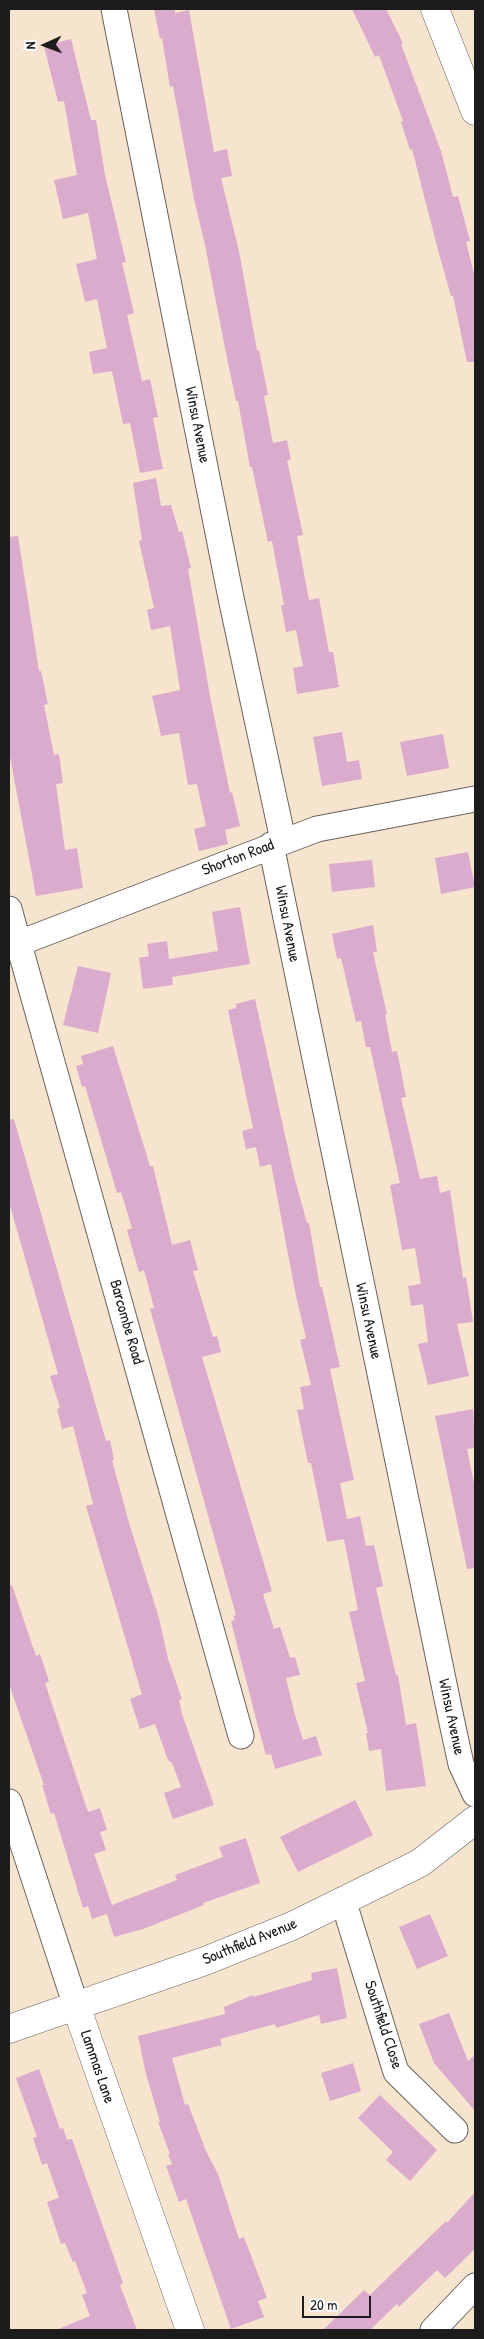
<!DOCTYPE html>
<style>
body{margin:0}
#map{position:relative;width:484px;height:2339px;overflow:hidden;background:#f7e4cf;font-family:"Patrick Hand",sans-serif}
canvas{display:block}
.frame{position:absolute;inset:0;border:10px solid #1c1c1c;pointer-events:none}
.north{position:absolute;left:20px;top:20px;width:50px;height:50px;-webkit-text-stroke:4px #fff;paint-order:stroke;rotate:268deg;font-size:14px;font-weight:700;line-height:20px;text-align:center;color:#1c1c1c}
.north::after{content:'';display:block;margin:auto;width:18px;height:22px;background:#1c1c1c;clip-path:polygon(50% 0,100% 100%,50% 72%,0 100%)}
.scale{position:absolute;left:302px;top:2296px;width:69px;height:22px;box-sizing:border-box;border:2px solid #1c1c1c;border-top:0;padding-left:6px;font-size:15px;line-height:18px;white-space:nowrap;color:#1c1c1c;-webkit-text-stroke:4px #fff;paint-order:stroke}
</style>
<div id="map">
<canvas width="484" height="2339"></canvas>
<div class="frame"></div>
<div class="north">N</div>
<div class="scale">20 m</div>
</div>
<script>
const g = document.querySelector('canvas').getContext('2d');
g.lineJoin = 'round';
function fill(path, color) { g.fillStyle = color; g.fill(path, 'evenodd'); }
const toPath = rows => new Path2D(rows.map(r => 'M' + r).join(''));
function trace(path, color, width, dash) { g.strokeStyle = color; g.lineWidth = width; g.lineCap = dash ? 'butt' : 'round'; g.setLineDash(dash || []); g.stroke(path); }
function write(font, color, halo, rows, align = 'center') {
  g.font = font + ' "Patrick Hand",sans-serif'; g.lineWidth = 4; g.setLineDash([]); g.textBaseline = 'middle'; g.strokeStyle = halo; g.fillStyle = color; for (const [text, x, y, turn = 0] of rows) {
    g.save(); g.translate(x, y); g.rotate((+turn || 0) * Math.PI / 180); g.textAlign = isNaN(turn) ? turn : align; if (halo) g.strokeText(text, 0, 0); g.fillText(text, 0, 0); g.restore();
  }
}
fill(toPath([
 [154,9,175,9,175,13,189,10,214,152,227,149,232,176,221,178,239,251,257,350,259,350,268,395,264,396,273,443,287,440,291,460,287,460,303,535,297,536,309,600,319,598,329,652,333,652,339,687,297,694,293,668,303,666,296,630,286,632,281,605,284,605,272,541,268,542,252,467,250,467,238,401,236,401,225,348,205,245,194,199,173,86,170,87,162,38,160,39],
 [352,9,386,9,403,43,401,44,441,151,453,197,458,196,470,241,466,242,475,278,475,362,467,362,453,296,451,296,438,250,412,149,410,150,401,122,403,121,379,55,375,57],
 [71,39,91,120,96,120,105,175,126,262,122,263,134,313,127,315,142,381,150,379,158,417,153,418,163,469,140,473,130,423,123,424,112,371,93,374,89,352,107,348,97,299,85,302,76,264,97,259,88,213,63,219,54,180,77,175,64,101,58,102,44,46],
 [156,478,161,506,171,505,179,532,182,531,191,568,188,569,210,696,230,793,232,792,240,826,225,830,228,844,199,851,194,829,206,826,197,784,188,785,179,733,161,736,152,696,180,690,170,626,151,630,147,610,154,608,139,541,142,540,133,483],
 [18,536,39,671,41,671,48,704,44,705,54,755,59,754,63,783,56,784,65,850,77,848,83,888,36,896,9,751,9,537],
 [342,732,347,762,359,760,362,779,322,786,313,737],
 [443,734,449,768,407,776,400,742],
 [468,852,475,887,441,894,435,858],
 [372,860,375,887,332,892,329,864],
 [240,907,250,964,172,977,173,985,143,989,139,958,149,956,147,944,167,941,169,959,218,951,212,912],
 [373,925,377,952,373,952,387,1014,385,1015,392,1052,397,1051,406,1097,401,1098,420,1179,437,1176,440,1193,450,1190,463,1278,466,1277,473,1322,457,1324,469,1376,428,1385,418,1344,428,1342,423,1304,411,1306,408,1286,421,1284,415,1248,402,1250,390,1185,400,1183,370,1047,366,1047,361,1021,356,1022,341,958,337,959,332,934],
 [78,966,111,973,98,1033,63,1025],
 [255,999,294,1176,307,1223,309,1223,320,1287,322,1287,340,1367,330,1369,354,1480,340,1483,347,1519,360,1516,366,1546,374,1545,383,1586,376,1588,384,1624,396,1675,398,1675,406,1725,416,1723,426,1786,386,1791,381,1749,369,1751,366,1733,368,1733,356,1683,365,1681,349,1612,358,1610,344,1539,327,1542,311,1463,308,1463,297,1410,304,1409,300,1387,311,1385,300,1340,306,1338,296,1296,271,1164,260,1167,256,1147,246,1149,242,1131,253,1128,228,1010,236,1008,236,1004],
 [113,1046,150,1166,153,1166,172,1245,190,1240,198,1270,193,1271,213,1337,217,1336,221,1352,202,1357,272,1591,263,1594,274,1629,280,1627,290,1658,295,1657,300,1675,286,1678,295,1715,303,1740,316,1736,322,1755,275,1769,271,1754,266,1755,257,1723,231,1621,235,1620,233,1616,236,1615,150,1309,154,1308,144,1270,139,1272,127,1230,132,1228,121,1192,117,1193,85,1086,82,1087,76,1066,83,1064,81,1056],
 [14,1119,106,1441,110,1440,114,1460,112,1460,129,1523,159,1618,168,1659,182,1699,179,1700,182,1714,214,1805,173,1819,164,1793,181,1787,172,1763,168,1760,155,1724,140,1729,130,1699,142,1694,140,1688,86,1506,93,1504,73,1426,62,1429,57,1409,60,1408,50,1376,58,1374,9,1202,9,1120],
 [473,1409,475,1448,467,1449,475,1488,475,1568,467,1569,435,1416],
 [12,1585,36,1656,40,1654,49,1681,45,1683,88,1812,100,1808,107,1830,100,1832,106,1850,94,1854,112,1905,177,1880,175,1875,223,1857,219,1847,246,1838,260,1883,203,1903,204,1905,143,1929,114,1937,107,1914,92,1919,88,1906,83,1908,54,1813,51,1814,42,1785,44,1785,9,1684,9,1586],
 [355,1800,373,1835,298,1872,280,1837],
 [430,1914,448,1956,417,1969,399,1927],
 [337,1968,347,2018,321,2024,319,2015,276,2028,275,2024,220,2039,222,2045,172,2058,185,2105,188,2104,206,2151,218,2174,239,2239,244,2237,267,2298,258,2301,264,2317,231,2329,186,2199,179,2202,166,2166,172,2164,168,2154,170,2154,158,2122,160,2122,146,2074,138,2036,225,2014,224,2007,253,1995,253,1997,312,1980,311,1973],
 [449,2013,468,2061,475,2055,475,2111,434,2063,419,2024],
 [353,2063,361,2091,330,2101,321,2073],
 [39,2069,60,2129,63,2128,67,2140,72,2139,123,2283,120,2285,137,2330,56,2330,90,2316,82,2295,87,2293,75,2261,73,2262,65,2243,61,2244,47,2202,59,2198,47,2163,42,2165,33,2138,37,2137,16,2078],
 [380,2095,437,2150,410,2181,386,2160,393,2152,358,2118],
 [475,2192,475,2249,445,2278,437,2270,399,2307,397,2304,370,2330,323,2330,364,2290,370,2295,446,2221,447,2223]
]), '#daabcc');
const minor = toPath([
 [114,9,231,598,283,840],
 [271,845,451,1718,461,1764,475,1794],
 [9,909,241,1736],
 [9,947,317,829,475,799],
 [9,1802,76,2006],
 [343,1900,396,2072,455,2130],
 [433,2330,475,2286]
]);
const tertiary = toPath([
 [435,9,475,111],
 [76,2006,190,2330],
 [9,2029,205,1961,292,1926,420,1863,475,1820]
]);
trace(minor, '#69625b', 27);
trace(tertiary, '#69625b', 29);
trace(minor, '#fff', 25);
trace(tertiary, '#fff', 28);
write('16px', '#1c1c1c', '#fff', [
 ["Winsu Avenue",197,425,79],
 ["Shorton Road",238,858,-21],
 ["Winsu Avenue",287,924,79],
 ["Winsu Avenue",368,1321,78],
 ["Barcombe Road",126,1322,74],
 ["Winsu Avenue",451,1717,78],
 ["Southfield Avenue",250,1942,-22],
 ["Southfield Close",383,2025,72],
 ["Lammas Lane",97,2067,71]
]);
</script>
